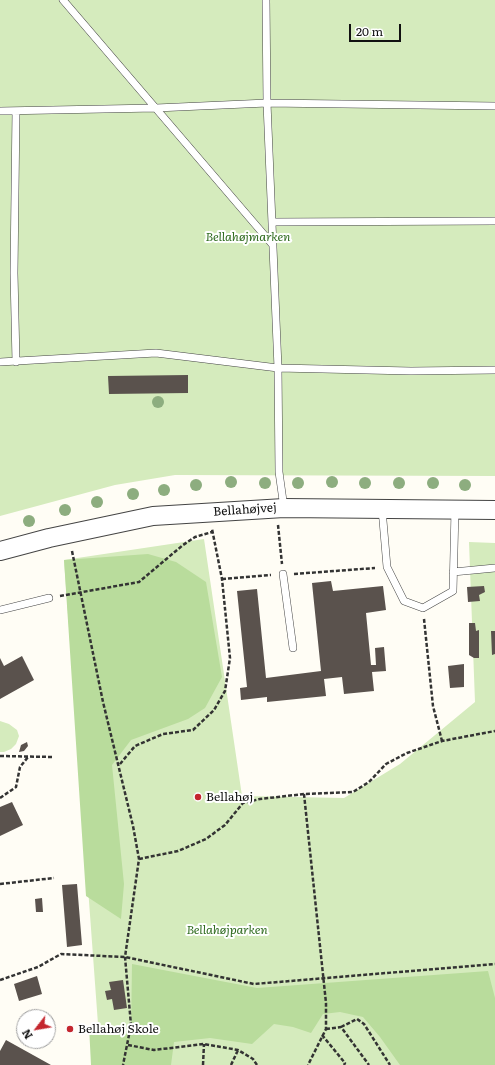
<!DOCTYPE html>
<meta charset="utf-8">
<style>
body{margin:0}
#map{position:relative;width:495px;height:1065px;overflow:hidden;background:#fffdf5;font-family:Literata,serif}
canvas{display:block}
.north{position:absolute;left:16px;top:1009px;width:40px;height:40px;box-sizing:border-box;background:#fff;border:1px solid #a0a0a0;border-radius:50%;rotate:239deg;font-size:11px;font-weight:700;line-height:16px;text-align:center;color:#111}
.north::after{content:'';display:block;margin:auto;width:14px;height:18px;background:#c4262e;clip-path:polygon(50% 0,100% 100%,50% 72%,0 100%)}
.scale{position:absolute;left:349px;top:24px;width:52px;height:18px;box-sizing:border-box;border:2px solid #111;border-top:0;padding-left:5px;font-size:12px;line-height:14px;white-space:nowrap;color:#111;-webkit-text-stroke:3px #fff;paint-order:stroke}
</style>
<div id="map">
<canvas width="495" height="1065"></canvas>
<div class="north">N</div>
<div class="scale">20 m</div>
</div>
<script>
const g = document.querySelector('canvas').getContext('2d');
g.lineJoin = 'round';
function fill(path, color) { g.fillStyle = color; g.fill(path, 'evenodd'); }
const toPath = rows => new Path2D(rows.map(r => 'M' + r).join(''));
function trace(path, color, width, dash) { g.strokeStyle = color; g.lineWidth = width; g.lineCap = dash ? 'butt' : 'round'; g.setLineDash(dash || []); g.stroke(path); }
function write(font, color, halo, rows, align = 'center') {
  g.font = font + ' Literata,serif'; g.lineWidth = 4; g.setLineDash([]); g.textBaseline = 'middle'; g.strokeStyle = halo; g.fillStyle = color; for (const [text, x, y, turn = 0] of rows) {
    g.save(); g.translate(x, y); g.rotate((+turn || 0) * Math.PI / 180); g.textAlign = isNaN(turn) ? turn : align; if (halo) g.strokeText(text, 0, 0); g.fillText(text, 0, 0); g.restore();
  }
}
fill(toPath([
 [0,0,495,0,495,476,175,475,115,485,0,516],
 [204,539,242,796,344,798,400,764,475,702,469,542,495,543,495,1065,101,1065,64,560],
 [0,721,9,724,17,730,19,736,16,744,11,749,4,752,0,752]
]), '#d5ebbd');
fill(toPath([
 [148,554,176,562,206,582,222,677,205,708,188,719,131,740,112,765,124,884,121,919,86,896,64,560],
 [132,964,257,988,488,971,495,998,495,1065,400,1065,380,1037,363,1017,340,1012,323,1014,311,1033,293,1027,274,1024,252,1044,210,1038,174,1042,171,1065,91,1065,89,1026,131,1031]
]), '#b9dc9c');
fill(toPath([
 [188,375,188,393,109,394,108,376],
 [331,581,333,591,383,586,386,610,366,613,371,665,376,665,375,648,384,647,386,671,372,672,374,691,344,694,342,677,324,679,326,696,267,702,267,697,241,700,240,688,247,687,237,591,257,589,266,678,321,671,312,583],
 [484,586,485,592,479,595,480,601,468,602,467,587],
 [469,623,475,623,476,631,479,630,479,658,474,658,469,655],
 [491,631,495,631,495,654,492,655],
 [22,656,34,680,0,699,0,658,4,666],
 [464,664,464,687,450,688,448,666],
 [27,742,28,746,24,751,19,752,21,745],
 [12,802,23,825,0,836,0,807],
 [77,884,82,945,67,947,62,885],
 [42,898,43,912,36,912,35,899],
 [37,976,42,994,19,1001,14,984],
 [123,980,127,1008,114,1010,112,999,107,1000,105,991,111,990,109,982],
 [6,1040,51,1065,0,1065,0,1051]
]), '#5a524d');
const service = toPath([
 [63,0,272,244],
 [266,0,267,103,278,368,279,472,284,508],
 [0,111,156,108,267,103,495,106],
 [272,222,495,221],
 [0,362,156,353,278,368,411,371,495,370],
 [16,362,14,273,16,111],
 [382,509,387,567,404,601,423,608,453,591,455,510],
 [453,572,495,568],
 [283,574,293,648],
 [0,610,49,598]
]);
const tertiary = toPath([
 [0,551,49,538,153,516,284,508,495,510]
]);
trace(service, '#444', 8);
trace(tertiary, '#444', 20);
trace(toPath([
 [278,525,282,564],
 [72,551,103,702,133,826,139,859,125,957,131,1025,123,1065],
 [294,574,375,568],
 [222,579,271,575],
 [60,596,139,582,183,545,195,537,212,532],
 [424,619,433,706,442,741],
 [0,756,53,757],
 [120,764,135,746,163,734,193,730,214,710,225,691,230,658,222,579,212,529],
 [304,794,326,1003,326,1029,308,1065],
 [0,798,16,787,20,767,28,757],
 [139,859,178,851,206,839,225,825,243,803,260,799,304,794,353,792,369,782,386,764,407,753,442,741,495,731],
 [0,884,54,878],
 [0,980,38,967,61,954,125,957,254,984,495,964],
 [341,1027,357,1019,364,1024,390,1065],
 [326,1029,341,1027,369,1065],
 [322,1035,345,1063,344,1065],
 [128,1045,154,1050,204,1044,238,1050,253,1059,257,1065],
 [203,1065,204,1044],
 [231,1065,238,1050]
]), '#333', 2.5, [4, 2]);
trace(service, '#fff', 7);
trace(tertiary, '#fff', 18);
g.fillStyle = '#8dad7f';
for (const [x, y] of [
 [158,402],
 [231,482],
 [332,482],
 [265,483],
 [298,483],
 [365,483],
 [399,483],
 [433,483],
 [196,485],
 [465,485],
 [164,490],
 [133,494],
 [97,502],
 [65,510],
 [29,521]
]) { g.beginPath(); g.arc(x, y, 6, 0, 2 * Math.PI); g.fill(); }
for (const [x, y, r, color] of [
 [198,797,4,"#c4262e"],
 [70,1029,4,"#c4262e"]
]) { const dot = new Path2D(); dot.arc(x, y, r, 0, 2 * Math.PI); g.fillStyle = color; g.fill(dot); trace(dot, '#fff', 1.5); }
write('italic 12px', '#2f6b1f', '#fff', [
 ["Bellahøjmarken",248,237],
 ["Bellahøjparken",227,930]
]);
write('12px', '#111', '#fff', [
 ["Bellahøjvej",245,510,-4]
]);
write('12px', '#111', '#fff', [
 ["Bellahøj",206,797],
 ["Bellahøj Skole",78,1029]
], 'left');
</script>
